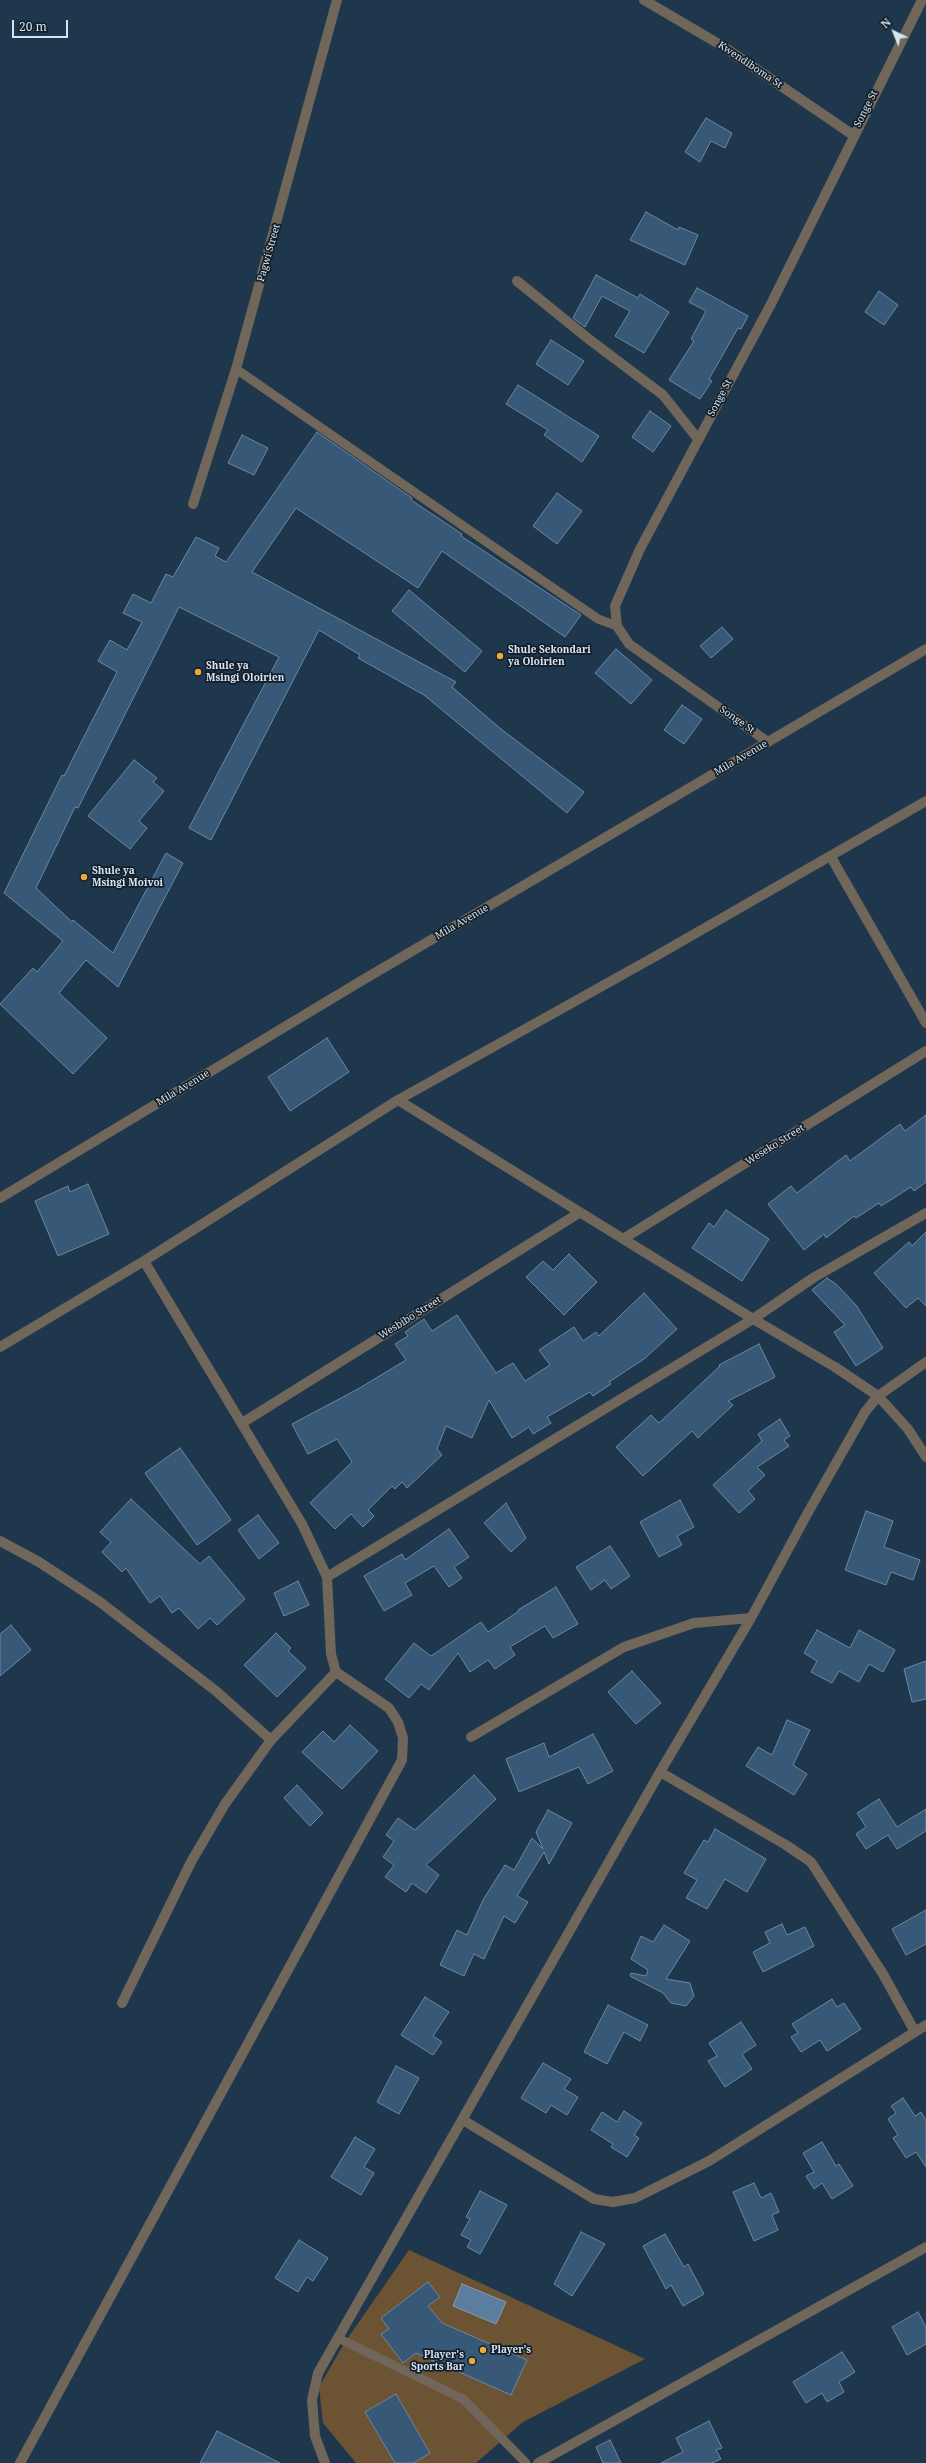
<!DOCTYPE html>
<style>
body{margin:0}
#map{position:relative;width:926px;height:2463px;overflow:hidden;background:#1e374d;font-family:"Noto Serif",serif}
canvas{display:block}
.north{position:absolute;left:874px;top:12px;width:40px;height:40px;-webkit-text-stroke:3px #131e28;paint-order:stroke;rotate:317deg;font-size:11px;font-weight:700;line-height:16px;text-align:center;color:#d5e4f2}
.north::after{content:'';display:block;margin:auto;width:14px;height:18px;background:#d5e4f2;clip-path:polygon(50% 0,100% 100%,50% 72%,0 100%)}
.scale{position:absolute;left:12px;top:20px;width:56px;height:18px;box-sizing:border-box;border:2px solid #d5e4f2;border-top:0;padding-left:5px;font-size:12px;line-height:14px;white-space:nowrap;color:#d5e4f2;-webkit-text-stroke:3px #131e28;paint-order:stroke}
</style>
<div id="map">
<canvas width="926" height="2463"></canvas>
<div class="north">N</div>
<div class="scale">20 m</div>
</div>
<script>
const g = document.querySelector('canvas').getContext('2d');
g.lineJoin = 'round';
function fill(path, color) { g.fillStyle = color; g.fill(path, 'evenodd'); }
const toPath = rows => new Path2D(rows.map(r => 'M' + r).join(''));
function trace(path, color, width, dash) { g.strokeStyle = color; g.lineWidth = width; g.lineCap = dash ? 'butt' : 'round'; g.setLineDash(dash || []); g.stroke(path); }
function write(font, color, halo, rows, align = 'center') {
  g.font = font + ' "Noto Serif",serif'; g.lineWidth = 3.5; g.setLineDash([]); g.textBaseline = 'middle'; g.strokeStyle = halo; g.fillStyle = color; for (const [text, x, y, turn = 0] of rows) {
    g.save(); g.translate(x, y); g.rotate((+turn || 0) * Math.PI / 180); g.textAlign = isNaN(turn) ? turn : align; if (halo) g.strokeText(text, 0, 0); g.fillText(text, 0, 0); g.restore();
  }
}
fill(toPath([
 [409,2250,645,2359,523,2422,476,2463,356,2463,323,2423,319,2387,345,2342]
]), '#6b5334');
const water = toPath([
 [462,2284,506,2302,496,2324,453,2306,462,2284]
]);
fill(water, '#5b7e9e');
trace(water, '#809db7', 1);
const building = toPath([
 [706,118,732,133,725,148,711,141,700,162,685,152,706,118],
 [646,212,678,230,679,227,698,235,685,265,630,240,646,212],
 [596,275,638,298,640,294,669,312,644,353,615,336,630,311,602,296,585,327,573,318,596,275],
 [697,288,748,316,741,329,738,328,709,379,712,381,700,399,669,380,694,341,691,339,706,311,689,302,697,288],
 [879,291,898,305,884,325,865,312,879,291],
 [551,340,584,361,568,385,536,364,551,340],
 [518,385,599,436,582,462,544,435,548,430,506,404,518,385],
 [650,411,671,426,653,452,632,437,650,411],
 [317,432,412,498,411,500,462,534,461,536,581,615,565,637,442,551,418,588,296,508,252,572,456,682,452,687,501,729,584,792,567,813,424,695,358,658,360,655,319,630,211,840,189,828,279,657,179,607,78,808,75,807,36,888,72,922,73,920,113,953,166,853,183,863,118,987,86,960,59,993,107,1038,73,1074,0,1004,33,968,37,972,63,941,4,893,62,775,64,776,117,672,98,661,110,640,127,650,142,622,123,613,133,594,151,603,166,574,173,577,196,537,219,548,215,556,226,562,317,432],
 [242,435,268,448,254,475,228,463,242,435],
 [557,493,582,511,557,544,533,526,557,493],
 [409,590,482,651,465,672,392,611,409,590],
 [722,627,733,639,711,658,700,646,722,627],
 [616,649,652,680,631,704,595,673,616,649],
 [682,705,702,719,684,744,664,730,682,705],
 [134,760,157,778,153,782,164,791,139,821,147,828,130,849,88,816,134,760],
 [327,1038,349,1072,290,1111,268,1077,327,1038],
 [926,1115,926,1182,914,1191,911,1187,881,1206,879,1203,856,1218,854,1216,826,1238,824,1234,804,1250,768,1204,791,1186,797,1193,846,1155,850,1161,900,1124,905,1131,926,1115],
 [88,1184,109,1234,58,1256,35,1201,68,1186,70,1192,88,1184],
 [726,1210,769,1239,742,1281,692,1248,709,1223,714,1227,726,1210],
 [926,1232,926,1306,918,1298,906,1308,874,1273,909,1242,912,1246,926,1232],
 [569,1254,597,1282,564,1315,526,1277,543,1261,553,1270,569,1254],
 [827,1278,836,1284,856,1305,883,1348,856,1366,834,1332,845,1325,812,1290,827,1278],
 [644,1293,677,1329,644,1359,609,1382,611,1384,593,1396,590,1392,547,1417,551,1423,533,1434,529,1427,512,1438,489,1400,472,1438,446,1426,437,1449,442,1455,407,1488,402,1482,395,1489,392,1486,368,1510,374,1516,363,1527,351,1514,335,1529,310,1503,352,1462,337,1439,308,1454,292,1424,358,1389,406,1360,395,1344,408,1336,405,1332,424,1319,432,1331,457,1315,496,1373,513,1363,525,1381,550,1365,539,1350,574,1327,583,1341,596,1332,599,1336,644,1293],
 [759,1344,775,1377,728,1401,733,1405,698,1438,692,1431,643,1476,616,1447,651,1415,659,1423,720,1366,719,1365,759,1344],
 [780,1419,790,1436,784,1440,789,1446,757,1467,765,1475,748,1491,755,1499,739,1513,713,1485,762,1441,758,1434,780,1419],
 [180,1448,231,1520,197,1545,145,1473,180,1448],
 [131,1499,200,1564,209,1556,245,1599,217,1625,210,1618,198,1629,179,1608,172,1613,160,1596,150,1603,126,1568,122,1572,102,1552,111,1542,100,1532,131,1499],
 [680,1500,694,1527,677,1536,682,1545,659,1557,640,1522,680,1500],
 [506,1503,526,1538,511,1552,484,1523,506,1503],
 [866,1511,893,1521,884,1547,920,1560,913,1580,891,1572,886,1585,845,1570,866,1511],
 [258,1515,279,1543,259,1559,238,1530,258,1515],
 [449,1529,469,1557,454,1567,462,1578,449,1587,434,1566,405,1583,412,1595,384,1611,364,1576,402,1554,405,1560,449,1529],
 [610,1546,630,1576,611,1589,605,1580,591,1590,576,1567,610,1546],
 [298,1581,309,1605,284,1616,274,1593,298,1581],
 [556,1587,578,1624,553,1638,545,1626,510,1647,515,1655,495,1669,488,1660,470,1672,458,1653,429,1690,421,1684,409,1698,385,1679,414,1643,431,1656,481,1622,488,1632,519,1611,518,1610,556,1587],
 [11,1625,31,1650,0,1676,0,1634,11,1625],
 [817,1630,850,1648,859,1630,895,1650,883,1672,869,1664,859,1682,839,1671,832,1683,811,1672,817,1661,804,1653,817,1630],
 [276,1633,291,1648,288,1651,306,1668,277,1697,244,1665,276,1633],
 [926,1661,926,1699,912,1702,904,1669,926,1661],
 [632,1671,661,1703,636,1724,608,1692,632,1671],
 [787,1720,810,1730,793,1765,807,1774,794,1795,746,1766,758,1747,772,1755,787,1720],
 [350,1725,378,1751,342,1789,302,1752,323,1731,334,1742,350,1725],
 [593,1734,613,1771,588,1784,579,1767,519,1792,506,1759,544,1743,549,1757,593,1734],
 [474,1775,496,1799,426,1865,439,1875,426,1893,412,1883,406,1892,385,1877,394,1865,383,1857,394,1841,386,1835,398,1818,415,1830,474,1775],
 [297,1785,323,1813,310,1826,284,1798,297,1785],
 [879,1799,897,1827,926,1809,926,1831,897,1849,888,1835,866,1849,856,1834,866,1827,857,1813,879,1799],
 [548,1810,572,1823,549,1864,544,1852,517,1896,528,1902,515,1923,504,1916,484,1959,474,1954,464,1976,440,1965,457,1930,467,1935,483,1900,505,1865,514,1870,532,1838,543,1849,536,1832,548,1810],
 [715,1829,766,1859,747,1892,725,1879,707,1909,686,1898,697,1880,684,1873,704,1840,708,1842,715,1829],
 [926,1910,926,1944,906,1955,892,1929,926,1910],
 [782,1924,787,1935,805,1927,814,1946,763,1972,753,1952,770,1943,765,1932,782,1924],
 [664,1925,690,1941,666,1979,690,1983,694,1996,686,2006,671,2003,663,1993,630,1976,631,1973,646,1976,648,1970,631,1959,641,1936,653,1942,664,1925],
 [425,1997,449,2012,433,2036,442,2042,433,2055,401,2035,425,1997],
 [832,1999,837,2007,844,2003,861,2029,827,2051,820,2040,801,2052,791,2037,798,2033,792,2024,832,1999],
 [608,2005,648,2025,640,2041,624,2032,607,2064,584,2052,608,2005],
 [741,2022,756,2045,742,2054,752,2069,725,2087,708,2061,717,2056,709,2043,741,2022],
 [543,2063,571,2079,564,2089,578,2097,567,2115,551,2105,546,2113,521,2098,543,2063],
 [396,2066,419,2078,399,2114,377,2102,396,2066],
 [903,2098,915,2116,921,2112,926,2120,926,2167,916,2152,906,2158,893,2138,898,2135,888,2119,896,2113,891,2106,903,2098],
 [624,2111,642,2123,634,2135,639,2138,627,2157,611,2147,613,2144,591,2130,602,2112,617,2122,624,2111],
 [355,2137,375,2149,364,2167,374,2173,361,2195,331,2177,355,2137],
 [822,2142,836,2166,839,2164,853,2186,832,2199,822,2183,814,2189,806,2176,814,2172,803,2153,822,2142],
 [754,2183,761,2198,771,2193,779,2212,772,2215,778,2230,754,2241,733,2192,754,2183],
 [480,2191,507,2205,480,2254,467,2247,471,2240,461,2235,470,2219,466,2217,480,2191],
 [581,2232,605,2244,572,2296,554,2284,581,2232],
 [665,2234,684,2267,688,2264,704,2294,683,2306,671,2285,666,2289,643,2246,665,2234],
 [299,2240,328,2258,313,2281,307,2277,298,2292,275,2278,299,2240],
 [428,2282,440,2297,428,2306,442,2323,527,2360,511,2395,416,2353,403,2363,381,2334,389,2329,381,2318,428,2282],
 [918,2312,926,2327,926,2344,907,2355,892,2327,918,2312],
 [842,2352,855,2372,839,2382,844,2392,827,2402,822,2393,806,2403,793,2382,842,2352],
 [396,2394,430,2453,414,2463,395,2463,365,2412,396,2394],
 [709,2421,722,2448,716,2450,721,2459,712,2463,661,2463,683,2452,676,2438,709,2421],
 [217,2431,280,2463,200,2463,217,2431],
 [610,2440,621,2463,603,2463,596,2447,610,2440]
]);
fill(building, '#375876');
trace(building, '#6c88a1', 1);
trace(toPath([
 [236,369,598,619,617,626],
 [338,2338,463,2399,526,2463]
]), '#70665a', 9);
trace(toPath([
 [644,0,724,47,853,135],
 [517,281,590,340,663,395,698,439],
 [193,504,236,369,337,0],
 [768,742,629,644,617,626,615,606,640,549,771,304,922,0],
 [831,857,926,1023],
 [398,1100,753,1319,835,1367,878,1396,908,1429,926,1457],
 [0,1198,356,984,926,649],
 [623,1239,926,1051],
 [0,1347,144,1261,398,1100,656,956,926,801],
 [242,1423,579,1213],
 [0,1541,39,1562,100,1602,216,1691,271,1740],
 [327,1577,753,1319,813,1278,926,1213],
 [471,1737,624,1647,694,1623,751,1618],
 [660,1772,786,1845,811,1862,883,1974,915,2032],
 [122,2003,191,1862,225,1804,271,1740,336,1672],
 [463,2120,594,2199,613,2202,635,2198,709,2161,926,2025],
 [20,2463,402,1760,403,1738,398,1722,389,1708,336,1672,331,1654,327,1577,302,1524,144,1261],
 [325,2463,315,2436,312,2400,318,2373,660,1772,751,1618,806,1516,865,1412,878,1396,926,1362],
 [538,2463,926,2247]
]), '#70665a', 10);
for (const [x, y, r, color] of [
 [500,656,4,"#eea83c"],
 [198,672,4,"#eea83c"],
 [84,877,4,"#eea83c"],
 [483,2350,4,"#eea83c"],
 [472,2361,4,"#eea83c"]
]) { const dot = new Path2D(); dot.arc(x, y, r, 0, 2 * Math.PI); g.fillStyle = color; g.fill(dot); trace(dot, '#131e28', 1.5); }
write('10px', '#d5e4f2', '#131e28', [
 ["Kwendiboma St",750,65,34],
 ["Songe St",866,109,-63],
 ["Pagwi Street",269,253,-74],
 ["Songe St",720,398,-62],
 ["Songe St",737,720,35],
 ["Mila Avenue",741,758,-30],
 ["Mila Avenue",462,922,-30],
 ["Mila Avenue",183,1088,-31],
 ["Weseko Street",775,1145,-32],
 ["Wesbibo Street",410,1318,-32]
]);
write('bold 10px', '#d5e4f2', '#131e28', [
 ["Shule Sekondari",508,650],
 ["ya Oloirien",508,662],
 ["Shule ya",206,666],
 ["Msingi Oloirien",206,678],
 ["Shule ya",92,871],
 ["Msingi Moivoi",92,883],
 ["Player's",491,2350],
 ["Player's",464,2355,"right"],
 ["Sports Bar",464,2367,"right"]
], 'left');
</script>
